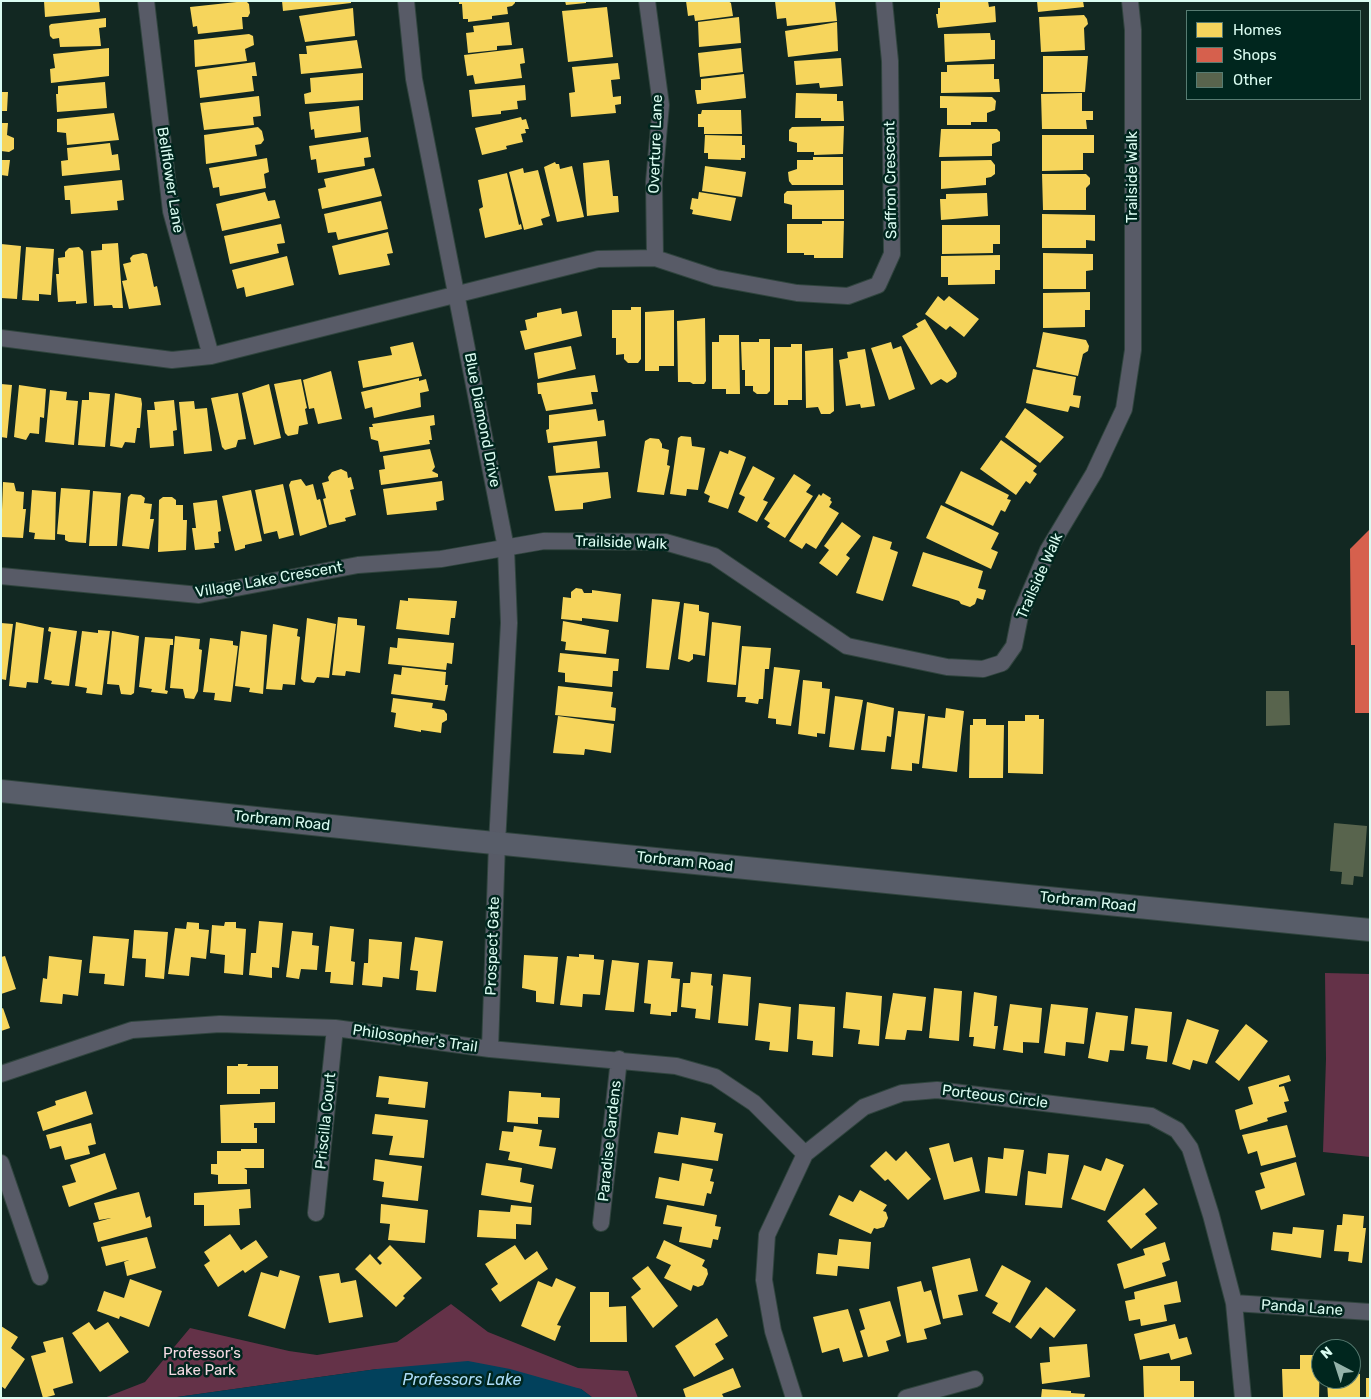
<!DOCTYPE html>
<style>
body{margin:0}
#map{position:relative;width:1371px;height:1399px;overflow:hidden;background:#122822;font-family:Rubik,sans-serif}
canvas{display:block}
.frame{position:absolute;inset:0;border:2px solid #dafcf1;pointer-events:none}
.legend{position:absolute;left:1186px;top:10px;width:175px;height:90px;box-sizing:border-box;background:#00261e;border:1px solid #577c72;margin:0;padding:6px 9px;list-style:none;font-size:15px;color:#dafcf1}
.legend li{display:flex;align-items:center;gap:10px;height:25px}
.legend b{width:25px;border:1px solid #577c72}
.north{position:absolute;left:1311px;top:1339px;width:50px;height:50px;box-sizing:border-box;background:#00261e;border:1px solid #577c72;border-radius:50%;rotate:320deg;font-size:14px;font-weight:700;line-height:20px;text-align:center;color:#dafcf1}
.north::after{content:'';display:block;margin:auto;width:18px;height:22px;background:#94b2a9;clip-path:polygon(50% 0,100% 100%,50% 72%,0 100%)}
</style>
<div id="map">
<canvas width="1371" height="1399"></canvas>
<div class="frame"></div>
<ul class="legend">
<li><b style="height:14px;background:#f6d55c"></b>Homes</li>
<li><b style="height:14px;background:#d6604d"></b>Shops</li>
<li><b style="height:14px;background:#58644d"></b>Other</li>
</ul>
<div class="north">N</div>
</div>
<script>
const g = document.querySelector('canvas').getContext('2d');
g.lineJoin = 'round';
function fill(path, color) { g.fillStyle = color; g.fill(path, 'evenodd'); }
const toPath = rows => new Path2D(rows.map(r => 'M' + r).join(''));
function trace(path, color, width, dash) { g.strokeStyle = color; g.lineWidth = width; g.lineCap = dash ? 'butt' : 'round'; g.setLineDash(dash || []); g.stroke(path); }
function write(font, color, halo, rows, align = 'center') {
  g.font = font + ' Rubik,sans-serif'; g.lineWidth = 5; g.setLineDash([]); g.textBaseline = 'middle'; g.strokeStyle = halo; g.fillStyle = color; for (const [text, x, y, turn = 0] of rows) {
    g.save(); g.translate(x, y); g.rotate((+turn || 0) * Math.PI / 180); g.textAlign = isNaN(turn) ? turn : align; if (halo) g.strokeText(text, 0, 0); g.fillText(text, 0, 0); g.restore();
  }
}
fill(toPath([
 [1325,973,1370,974,1370,1157,1323,1152,1326,1059],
 [451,1304,488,1332,578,1368,628,1371,638,1398,593,1398,581,1389,377,1369,170,1398,104,1398,145,1382,190,1328,289,1351,317,1355,397,1342]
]), '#643248');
fill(toPath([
 [468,1361,510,1369,581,1389,593,1398,170,1398,377,1369]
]), '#02415c');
fill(toPath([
 [44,1,99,1,100,12,45,17],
 [246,1,249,4,250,13,248,17,242,17,243,29,198,34,197,26,193,27,190,7],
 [282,1,351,1,351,3,283,11],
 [459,1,515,1,515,3,512,6,507,7,508,14,492,16,492,19,468,22,468,19,463,19,462,4,459,4],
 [565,1,586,1,586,3,566,5],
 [686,1,728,1,731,3,733,16,695,21,694,15,688,16],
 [775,1,835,1,837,21,787,26,786,18,777,19],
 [940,1,988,1,989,7,995,6,996,22,938,28,936,14,938,14,938,8,940,8],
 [1037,1,1083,1,1084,7,1038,12],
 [607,7,613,57,568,62,562,11],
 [353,8,355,36,305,42,299,16],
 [1084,15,1087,19,1088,24,1084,28,1085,50,1041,52,1039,17],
 [739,17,741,43,699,47,698,22],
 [106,18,106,27,99,28,101,46,60,47,59,38,53,39,50,36,49,26,51,24],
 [509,22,512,45,497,46,497,50,468,53,466,33,474,32,473,26],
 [837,22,838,51,788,57,785,31],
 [990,33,991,40,995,40,995,59,945,62,944,34],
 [249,34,253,36,254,45,245,49,247,61,195,67,194,40],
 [357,40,362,68,301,74,299,54,307,54,306,46],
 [109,48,109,76,51,83,50,69,55,68,53,54],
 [523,48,525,63,520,64,522,78,475,84,473,75,467,76,464,55],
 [741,48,743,72,700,77,698,53],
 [1043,56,1088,56,1085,92,1043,92],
 [841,58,843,86,820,88,819,83,796,85,794,61],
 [255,62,257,76,252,76,254,91,200,98,197,70],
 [618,63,620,79,611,80,613,97,621,96,621,104,615,105,616,113,571,117,569,93,575,92,572,67],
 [994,64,994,79,999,79,1000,92,941,93,941,72,947,72,947,65],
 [363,73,363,100,305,104,304,94,311,92,310,78],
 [744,74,746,98,697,104,695,90,701,90,701,79],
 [105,82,107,108,57,112,56,94,58,94,58,86],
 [525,85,526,100,517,101,518,109,501,111,501,114,472,117,469,90],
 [1,92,8,92,7,111,1,111],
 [796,93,837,94,837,101,843,101,844,121,821,121,821,118,795,118],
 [1082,93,1082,111,1093,111,1093,120,1086,120,1087,129,1042,129,1041,94],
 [259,96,261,116,253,117,254,125,204,130,200,103],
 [940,96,992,97,996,101,995,110,987,113,987,122,971,122,971,125,947,125,947,108,940,108],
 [359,106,361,132,315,138,314,129,311,130,309,112],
 [702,110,741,110,742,134,704,134,704,127,698,127,698,114,701,114],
 [114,113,119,140,67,145,66,133,57,132,57,119],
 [521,117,522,120,526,119,529,129,525,129,526,133,521,134,523,142,506,146,507,149,482,155,475,128],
 [1,123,8,123,7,135,14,138,14,149,9,152,1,151],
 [844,126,843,154,814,155,814,152,797,152,797,143,789,141,789,130,792,127],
 [258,127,262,131,264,140,261,144,255,145,257,156,206,164,204,135],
 [941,129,997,129,1000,132,1000,141,992,144,992,156,939,157],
 [705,135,742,136,742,145,745,145,745,158,741,158,741,160,708,159,708,153,704,153],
 [1042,135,1094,135,1094,153,1083,153,1083,170,1042,171],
 [368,137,371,157,364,158,365,166,318,173,316,159,311,160,309,146],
 [110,143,112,155,118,154,120,170,62,176,61,161,68,160,67,148],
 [813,157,843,157,843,185,792,185,789,181,788,172,797,169,797,160,813,160],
 [267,158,269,172,264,174,266,188,220,196,219,187,213,188,209,168],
 [1,160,10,160,8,176,1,175],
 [609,160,613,196,618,196,619,212,587,216,583,163],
 [991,160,995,165,995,174,991,177,986,178,986,185,941,189,941,161],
 [555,162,556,164,559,164,560,169,572,166,584,217,557,222,544,167],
 [705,166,746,172,742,197,702,191],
 [374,168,382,196,322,209,318,189,326,187,324,179],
 [523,168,524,173,538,170,550,216,541,219,543,225,524,230,509,172],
 [507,173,519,225,521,224,522,229,485,238,479,209,483,207,478,180],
 [1042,174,1086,174,1090,178,1090,184,1086,188,1086,210,1043,210],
 [122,180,124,200,117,201,118,210,71,214,70,200,65,200,64,186],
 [844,190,844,219,792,219,792,205,784,203,784,194,787,191],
 [265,192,268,201,275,200,280,218,222,231,216,204],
 [699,192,736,198,731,221,692,214,693,210,690,209,692,198,698,199],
 [987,193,988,216,941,220,940,199,946,199,946,194],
 [381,201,388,229,338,240,336,232,328,233,324,214],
 [1042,214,1095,215,1095,241,1086,240,1086,248,1042,248],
 [822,221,844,221,843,258,814,258,814,255,804,255,804,253,787,253,787,224,822,224],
 [281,224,285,243,277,244,279,253,230,264,224,236],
 [942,225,1000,225,1000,244,993,244,993,253,942,254],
 [388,232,393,253,387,254,390,265,339,275,332,246],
 [118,243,123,308,113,308,112,305,94,306,91,251,102,250,102,244],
 [1,244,21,246,17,299,1,298],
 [26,247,54,249,51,295,39,294,39,301,22,300],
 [79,247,83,251,87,303,76,304,76,301,58,302,56,274,59,274,58,258,65,257,65,252,69,248],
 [143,253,147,254,154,287,157,286,161,305,129,309,122,281,127,280,123,264,131,262,130,258,133,255],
 [1043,253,1093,254,1093,270,1086,271,1086,289,1043,289],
 [1000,255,1000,270,995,270,995,284,948,285,948,277,941,277,941,256],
 [287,256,294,285,246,297,244,287,237,289,232,270],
 [1090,292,1090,310,1085,310,1085,327,1043,328,1043,293],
 [938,296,944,301,949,296,979,319,964,337,950,326,946,330,925,314],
 [631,307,641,307,641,359,638,363,628,363,624,359,624,354,616,355,616,338,612,338,612,310,631,310],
 [561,308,562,314,577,311,582,336,525,350,520,331,527,330,525,320,537,317,537,313],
 [674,310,674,366,659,366,659,371,645,371,645,312],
 [705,318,706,381,704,384,693,384,690,382,678,382,677,321],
 [925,319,957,373,956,377,947,383,941,379,931,385,902,336,918,327,916,324],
 [1043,332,1086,340,1089,346,1088,351,1083,354,1078,376,1036,367],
 [719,335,739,335,740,394,726,394,726,389,712,389,712,342,719,342],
 [759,339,770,339,770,391,767,394,757,394,753,391,753,386,745,386,745,370,742,370,741,342,759,342],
 [413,342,422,376,363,388,358,361,392,355,390,347],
 [891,342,893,349,901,346,915,389,889,400,871,348],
 [791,344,802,344,802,400,788,400,788,405,774,405,774,347,791,347],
 [571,346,576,369,538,379,534,353],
 [833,348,834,411,830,414,821,414,818,407,806,408,805,351],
 [865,349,875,406,861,408,860,404,846,406,839,360,848,358,847,352],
 [1033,369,1076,377,1073,395,1081,396,1079,408,1070,406,1068,412,1026,403],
 [331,371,342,419,318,424,314,408,309,409,303,380],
 [595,375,598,392,591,392,593,404,546,411,541,394,538,394,537,383],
 [419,378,419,381,426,379,429,391,420,393,421,407,374,418,372,407,365,409,361,392],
 [301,379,307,408,305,409,308,424,299,426,298,434,288,436,285,433,274,384],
 [1,384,12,385,7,438,1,437],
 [269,384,281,438,254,445,242,393],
 [19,385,46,389,44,418,40,417,39,434,30,433,26,440,14,437],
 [50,390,67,392,66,400,78,401,74,445,45,442],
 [89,392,110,394,105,447,78,445,82,400,89,400],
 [115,393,141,398,142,404,140,428,137,428,135,443,125,442,122,448,110,446],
 [238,393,246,439,238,440,236,447,225,450,222,447,211,398],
 [174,400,177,430,173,431,174,446,150,448,147,410,155,410,154,402],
 [194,401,195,409,207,408,212,451,184,454,179,402],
 [1025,408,1064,437,1040,463,1005,437],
 [596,409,598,421,604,420,606,436,548,443,546,430,549,429,549,415],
 [434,415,435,425,430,426,432,440,429,440,430,444,380,452,378,441,371,439,369,427,373,427,372,424],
 [681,436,691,437,692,446,705,448,698,490,687,489,686,496,670,494,678,438],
 [650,438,659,439,662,444,662,448,669,450,667,465,670,466,664,495,637,492,645,441],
 [1001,440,1037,466,1033,471,1037,474,1030,484,1026,481,1016,495,980,469],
 [597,441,600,468,556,473,553,446],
 [430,449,435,467,432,471,438,474,438,477,381,485,379,470,385,469,383,456],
 [729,450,746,457,728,509,708,502,710,496,704,493,720,451,728,454],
 [753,466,775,478,763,500,768,502,757,522,738,512,745,497,739,494],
 [341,469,347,472,348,478,351,477,354,489,350,490,356,515,345,518,346,521,329,525,323,499,326,498,322,483,329,481,328,477,332,472],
 [961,471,1009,495,1007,499,1011,500,1005,512,1001,510,993,526,945,503],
 [608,472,611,498,583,503,583,509,555,511,548,476],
 [794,474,811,485,806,492,813,496,785,538,767,527,770,523,764,519],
 [301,479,306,486,313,484,317,500,320,499,327,527,300,536,289,485,291,481],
 [442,481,444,500,436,502,437,510,387,515,383,489],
 [3,482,14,483,16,491,24,492,23,509,26,509,23,538,1,537],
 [283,484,294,535,279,539,277,531,264,534,255,490],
 [61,488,90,490,86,543,69,542,65,540,65,535,57,534],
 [32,490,56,492,55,540,34,539,35,533,29,532],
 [251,490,262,541,245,545,245,548,235,551,222,496],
 [93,491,121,493,117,546,89,546],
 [823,493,831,498,830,500,832,502,829,507,839,513,816,549,806,543,802,549,789,541,819,494,821,496],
 [131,494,141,495,145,498,144,503,152,504,150,519,154,519,149,549,122,546,128,497],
 [163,497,172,497,176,500,176,505,183,505,183,520,187,520,186,550,158,552,159,500],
 [217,500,221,531,218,532,219,543,214,543,215,548,195,550,192,528,196,528,193,503],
 [941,505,999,533,991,549,998,552,991,569,926,538],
 [842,522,861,536,846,555,850,558,837,576,819,563,829,550,824,546],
 [873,536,892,542,890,549,898,552,883,601,856,593],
 [923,552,983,571,978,588,986,590,983,600,977,598,975,604,970,607,961,604,959,601,912,586],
 [576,588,582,589,584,593,592,593,592,590,621,594,618,622,582,618,582,621,561,619,563,597,571,598,571,592],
 [408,598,457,601,455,618,451,618,449,635,396,629,400,600,408,601],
 [652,599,680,602,669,670,646,668],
 [684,603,699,605,699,611,709,613,705,656,693,654,693,659,689,662,678,659],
 [338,617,357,619,357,625,365,626,360,673,346,671,345,676,332,675],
 [307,618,336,624,329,678,317,677,314,683,304,682,301,679],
 [563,621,609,630,606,654,565,650,566,642,561,641],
 [16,622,44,628,38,683,27,682,26,688,9,686],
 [712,622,741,626,736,685,707,682],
 [1,623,13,624,6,680,1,679],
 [273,624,298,629,297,636,300,637,295,685,283,684,282,690,266,689],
 [49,627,77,631,69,686,51,684,52,681,44,679,51,632,48,631],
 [98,630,110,631,102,695,86,693,87,688,75,686,82,631,98,633],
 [112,631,139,636,134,693,131,695,121,694,119,685,107,684],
 [241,631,267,635,263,694,249,692,250,688,235,686],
 [175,636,200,639,199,649,202,650,198,691,194,699,185,698,183,689,170,688],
 [145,637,173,639,173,645,170,645,165,690,168,691,167,694,151,692,152,689,139,687],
 [210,638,233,641,233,645,238,646,231,702,214,700,215,693,203,692],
 [398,638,454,643,452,664,447,663,446,670,388,664,390,647,397,648],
 [742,646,771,648,769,669,765,669,763,699,759,699,758,704,745,702,746,697,737,697],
 [560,653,619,659,618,671,613,671,612,687,565,682,565,673,558,672],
 [402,667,446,672,445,685,448,685,445,701,391,694,394,674,401,675],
 [774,667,800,670,791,726,776,724,776,719,768,718],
 [803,680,822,682,822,688,830,689,825,734,817,733,817,737,798,734],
 [558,686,613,692,611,707,616,708,615,721,555,715],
 [835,696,863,700,854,750,829,747],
 [393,698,433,703,432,708,444,710,447,714,447,720,442,723,441,733,421,730,421,732,394,727,396,713,391,712],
 [867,702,894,708,891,737,887,736,885,752,861,750],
 [946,708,964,711,957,772,922,768,928,716,945,718],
 [898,711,925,714,919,764,912,763,912,771,891,769],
 [1025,715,1039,715,1039,719,1044,719,1043,774,1008,773,1008,721,1025,721],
 [558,716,614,724,611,753,585,749,584,755,553,753],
 [973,719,986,719,986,725,1004,725,1003,778,969,778,970,725,973,725],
 [259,921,283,923,279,968,272,967,272,978,249,975,251,953,256,953],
 [187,922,199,923,199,929,209,930,206,959,191,957,189,976,168,974,175,928,186,929],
 [225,922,236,922,236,928,246,929,243,975,224,973,225,955,210,953,212,925,224,926],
 [330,926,354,929,351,961,355,962,353,985,330,983,331,972,325,972],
 [134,930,168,932,164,979,145,977,146,959,132,958],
 [292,931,313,933,312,945,319,946,317,970,301,969,299,979,286,977],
 [93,936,129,939,124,986,104,984,105,974,89,973],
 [415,937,443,941,436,992,416,990,418,971,410,970],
 [369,939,402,942,399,979,383,977,382,987,362,985,364,963,368,963],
 [579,954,594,955,594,959,604,960,600,995,583,994,582,1007,560,1005,567,956,579,957],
 [524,955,558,957,554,1004,536,1002,536,991,522,988],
 [5,956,16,989,1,994,1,957],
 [49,956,82,960,78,996,63,994,62,1004,40,1002,43,978,47,979],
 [612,960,639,963,634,1012,605,1010],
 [648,960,673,962,671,978,680,979,677,1012,671,1012,671,1016,650,1014,651,1004,644,1003],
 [691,972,712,974,711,985,713,986,710,1020,695,1018,696,1009,681,1007,683,983,690,983],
 [723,974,751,977,748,1026,718,1023],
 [934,988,962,991,959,1041,929,1038],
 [846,992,882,996,879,1046,858,1044,860,1030,843,1028],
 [974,992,997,996,994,1026,998,1026,995,1049,973,1046,974,1037,969,1037],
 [893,993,926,997,922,1031,907,1030,905,1040,885,1039],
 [759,1003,791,1007,788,1052,769,1050,770,1042,755,1040],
 [799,1004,835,1007,833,1057,812,1055,813,1041,797,1039],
 [1010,1004,1042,1008,1039,1043,1023,1042,1023,1053,1003,1050],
 [1051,1004,1088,1008,1084,1044,1066,1042,1065,1056,1044,1053],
 [3,1008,10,1028,1,1031,1,1009],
 [1135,1008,1172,1012,1167,1062,1146,1059,1148,1046,1131,1044],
 [1096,1012,1128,1016,1124,1051,1110,1050,1108,1062,1088,1058],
 [1187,1019,1219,1030,1207,1064,1193,1060,1190,1070,1172,1064],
 [1246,1024,1268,1041,1239,1081,1215,1062],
 [238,1064,248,1064,247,1066,278,1066,278,1089,260,1089,260,1094,227,1094,227,1066,238,1066],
 [1289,1075,1291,1081,1279,1085,1279,1087,1284,1086,1289,1101,1284,1102,1287,1112,1267,1118,1268,1121,1240,1130,1235,1110,1253,1104,1248,1087],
 [379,1076,428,1082,425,1108,388,1104,389,1098,376,1097],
 [86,1091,93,1114,43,1131,37,1112,56,1105,55,1101],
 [509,1091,541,1093,541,1097,560,1098,559,1118,538,1117,538,1124,507,1122],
 [275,1102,275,1123,254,1123,254,1128,257,1128,257,1143,221,1143,220,1105],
 [375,1114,428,1120,424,1158,389,1155,393,1136,372,1134],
 [681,1117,716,1123,714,1132,723,1134,718,1161,654,1153,658,1132,678,1135],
 [91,1123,96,1144,88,1146,90,1154,65,1160,61,1146,50,1149,46,1135],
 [1287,1125,1296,1157,1261,1166,1257,1151,1248,1154,1242,1135],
 [514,1126,542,1130,539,1146,556,1148,552,1169,508,1160,510,1152,499,1150,502,1131,513,1132],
 [949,1143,954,1162,972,1157,980,1191,944,1200,929,1148],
 [1004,1148,1024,1150,1017,1196,985,1193,988,1157,1003,1159],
 [241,1149,264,1149,264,1168,244,1168,247,1170,247,1184,218,1184,218,1175,211,1174,211,1164,217,1164,217,1151,241,1151],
 [886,1151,896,1161,906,1151,931,1179,908,1200,888,1179,885,1181,870,1166],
 [105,1153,117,1189,69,1207,62,1186,76,1182,70,1165],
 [1048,1153,1069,1155,1062,1208,1025,1205,1028,1171,1046,1174],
 [1106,1158,1124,1165,1105,1211,1071,1199,1084,1165,1101,1171],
 [375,1159,422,1166,418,1201,382,1197,384,1182,373,1180],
 [1296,1162,1305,1195,1261,1210,1255,1191,1265,1188,1260,1173],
 [486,1163,522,1168,520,1182,534,1185,531,1203,481,1195],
 [682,1163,713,1169,710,1181,714,1182,711,1194,707,1193,704,1206,655,1198,659,1177,679,1181],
 [1144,1188,1158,1204,1145,1214,1157,1228,1131,1249,1107,1221],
 [250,1189,251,1208,239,1209,240,1225,204,1226,204,1205,194,1205,194,1193],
 [860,1190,887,1205,883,1211,886,1212,888,1218,884,1227,877,1229,874,1228,871,1234,829,1215,839,1195,853,1202],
 [139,1192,146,1218,150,1216,152,1227,98,1242,93,1223,111,1218,99,1220,94,1203],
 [381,1204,428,1210,425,1243,388,1240,390,1224,380,1223],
 [511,1205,532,1207,531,1225,516,1224,516,1239,477,1237,479,1210,510,1212],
 [667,1205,717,1215,715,1226,721,1227,718,1240,713,1239,711,1248,679,1242,682,1227,663,1224],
 [1343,1214,1364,1216,1363,1228,1366,1228,1362,1263,1348,1261,1349,1252,1334,1251,1337,1225,1342,1225],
 [1293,1227,1324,1230,1321,1258,1271,1250,1273,1232,1292,1234],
 [230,1234,241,1250,256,1240,268,1257,245,1273,243,1270,218,1287,204,1265,210,1261,204,1252],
 [147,1237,156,1268,127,1276,124,1262,129,1260,106,1266,101,1247],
 [839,1239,871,1242,869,1269,838,1266,837,1276,816,1274,818,1253,837,1255],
 [664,1240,705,1260,702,1266,707,1269,708,1274,703,1285,698,1287,693,1285,691,1291,664,1278,671,1265,656,1258],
 [1165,1242,1170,1260,1162,1263,1166,1276,1124,1289,1117,1264,1145,1255,1143,1249],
 [390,1245,422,1278,403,1296,405,1298,396,1307,355,1269,370,1254,380,1265,382,1263,377,1258],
 [515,1245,525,1260,537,1251,548,1269,500,1302,491,1289,498,1284,485,1264],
 [970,1258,978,1291,958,1295,963,1315,943,1319,932,1267],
 [1002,1265,1031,1281,1010,1323,992,1313,998,1303,985,1296],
 [648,1266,678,1306,653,1328,631,1297,641,1289,632,1278],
 [280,1270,300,1276,285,1329,248,1316,261,1272,278,1277],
 [339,1273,341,1283,356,1280,363,1317,329,1323,319,1276],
 [556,1278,576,1287,557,1325,561,1326,555,1341,521,1326,538,1281,552,1287],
 [130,1279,162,1291,149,1327,120,1316,119,1319,97,1311,104,1291,124,1298],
 [921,1281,924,1292,931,1290,941,1324,924,1329,927,1339,907,1343,897,1287],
 [1177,1281,1181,1302,1164,1305,1167,1321,1141,1326,1140,1319,1129,1321,1125,1301,1135,1299,1134,1292],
 [1046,1287,1076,1310,1054,1338,1040,1327,1031,1339,1015,1327],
 [590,1292,609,1292,609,1307,626,1306,627,1342,590,1342],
 [890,1301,901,1336,886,1341,889,1351,868,1357,860,1331,865,1329,859,1309],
 [848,1309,863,1357,843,1362,839,1348,822,1353,813,1317],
 [717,1318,728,1336,715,1344,724,1359,694,1377,675,1346],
 [89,1322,95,1330,108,1322,129,1352,100,1372,72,1333],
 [1175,1324,1179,1339,1187,1337,1192,1354,1171,1360,1169,1353,1140,1360,1134,1334],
 [1,1326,18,1337,11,1348,25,1359,5,1389,1,1386],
 [63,1337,73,1383,53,1389,55,1395,43,1398,31,1356,46,1352,43,1342],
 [1087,1344,1090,1377,1042,1384,1040,1363,1050,1362,1049,1347],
 [1300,1355,1320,1355,1319,1398,1283,1398,1282,1369,1300,1369],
 [1143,1366,1180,1366,1180,1381,1194,1381,1194,1398,1144,1398],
 [733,1368,741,1387,722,1394,724,1398,686,1398,683,1389],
 [1351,1372,1360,1374,1360,1398,1328,1398,1327,1379,1351,1379],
 [1366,1378,1370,1378,1370,1398,1366,1398],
 [1042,1389,1071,1391,1071,1393,1085,1394,1084,1398,1041,1398]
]), '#f6d55c');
fill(toPath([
 [1370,529,1370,713,1355,713,1355,645,1351,645,1350,549]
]), '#d6604d');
fill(toPath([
 [1266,691,1289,691,1290,725,1266,726],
 [1334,823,1367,826,1363,877,1354,876,1353,885,1341,884,1342,872,1330,871]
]), '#58644d');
const street = toPath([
 [146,1,171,211,211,356],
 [406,1,414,79,506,548,509,623,497,843,490,1049],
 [647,1,661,105,654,182,655,258],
 [1,338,172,360,211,356,598,259,655,258,716,278,797,293,848,296,878,285,892,254,890,61,884,1],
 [1,576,199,595,358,565,441,559,544,541,665,542,714,556,847,646,947,667,983,669,1002,663,1014,646,1020,616,1048,550,1094,473,1124,409,1133,350,1133,30,1130,1],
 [1,1074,132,1030,220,1024,335,1028,490,1049,676,1066,715,1077,754,1103,805,1154],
 [1,1163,40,1277],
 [316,1213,335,1028],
 [601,1223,619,1059],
 [1234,1303,1370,1312],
 [794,1398,773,1331,764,1280,767,1235,805,1154,864,1107,902,1093,937,1090,1151,1116,1177,1130,1190,1148,1211,1215,1234,1303,1243,1398],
 [906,1398,975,1379]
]);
const secondary = toPath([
 [1,791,454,839,1370,930]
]);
trace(street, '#30443e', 18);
trace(secondary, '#30443e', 24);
trace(street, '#585b67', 16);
trace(secondary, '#585d69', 22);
write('15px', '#dafcf1', '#00261e', [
 ["Overture Lane",656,144,-88],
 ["Trailside Walk",1133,177,-90],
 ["Bellflower Lane",170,180,81],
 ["Saffron Crescent",891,180,-91],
 ["Blue Diamond Drive",482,420,79],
 ["Trailside Walk",621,543,2],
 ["Trailside Walk",1040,576,-66],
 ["Village Lake Crescent",269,580,-10],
 ["Torbram Road",282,821,6],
 ["Torbram Road",685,862,6],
 ["Torbram Road",1088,902,6],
 ["Prospect Gate",493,946,-88],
 ["Philosopher's Trail",415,1039,8],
 ["Porteous Circle",995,1097,7],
 ["Priscilla Court",326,1121,-84],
 ["Paradise Gardens",610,1141,-84],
 ["Panda Lane",1302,1308,4]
]);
write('15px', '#f4d9e2', '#00261e', [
 ["Professor's",202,1354],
 ["Lake Park",202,1371]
]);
write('italic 16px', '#abdbf8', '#00261e', [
 ["Professors Lake",462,1380]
]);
</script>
